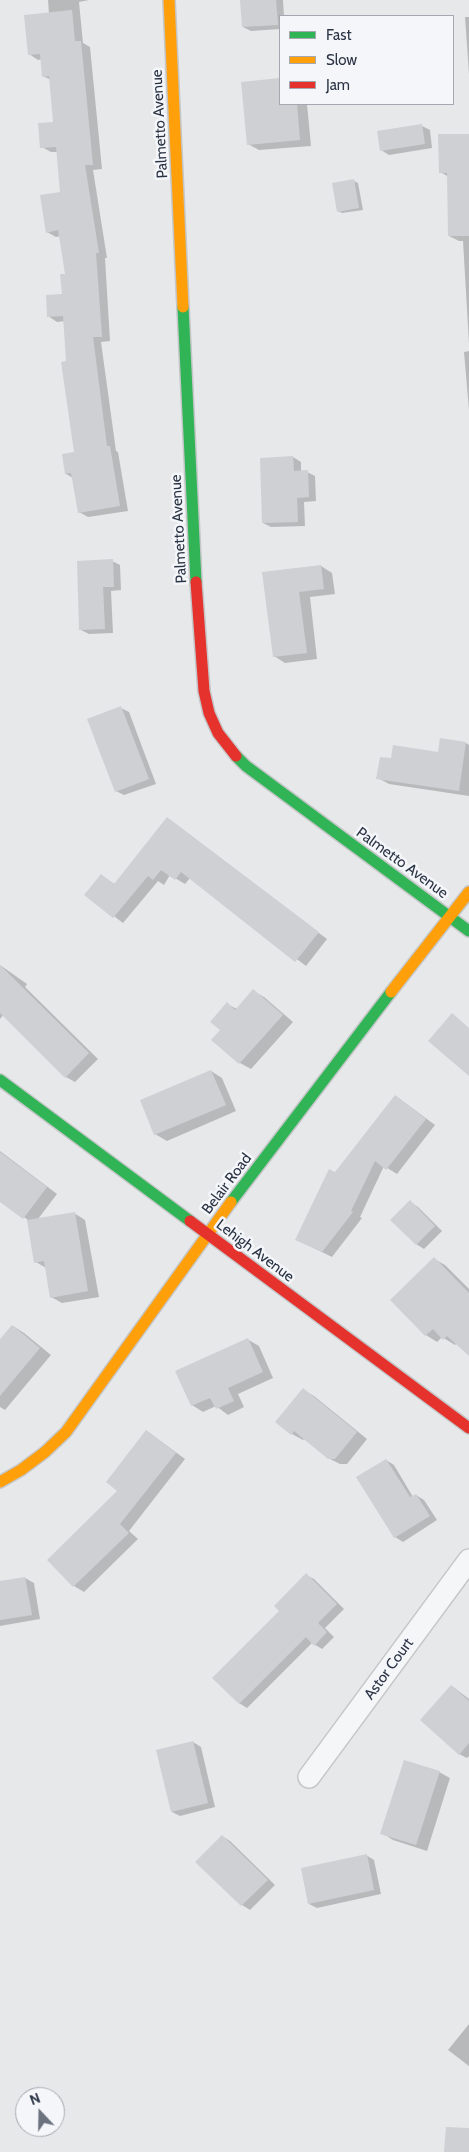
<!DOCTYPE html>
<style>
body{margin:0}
#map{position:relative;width:469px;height:2152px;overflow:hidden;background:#e6e8ea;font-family:Cabin,sans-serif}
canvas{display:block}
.legend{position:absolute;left:279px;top:15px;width:175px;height:90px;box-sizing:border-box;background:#f4f6f9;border:1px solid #a4a8b1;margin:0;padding:6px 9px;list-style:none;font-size:15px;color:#2b3445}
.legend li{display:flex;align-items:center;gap:10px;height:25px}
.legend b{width:25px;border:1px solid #a4a8b1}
.north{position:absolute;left:15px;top:2087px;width:50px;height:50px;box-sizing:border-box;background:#f4f6f9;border:1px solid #a4a8b1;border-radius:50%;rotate:339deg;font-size:14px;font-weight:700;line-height:20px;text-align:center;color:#2b3445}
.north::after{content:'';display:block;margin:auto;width:18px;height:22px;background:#6c737f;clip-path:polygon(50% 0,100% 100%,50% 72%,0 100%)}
</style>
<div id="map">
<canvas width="469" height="2152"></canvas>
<ul class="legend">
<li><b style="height:6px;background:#30b455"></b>Fast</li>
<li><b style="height:6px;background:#ff9f0a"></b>Slow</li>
<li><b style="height:6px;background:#e5322d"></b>Jam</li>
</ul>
<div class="north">N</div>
</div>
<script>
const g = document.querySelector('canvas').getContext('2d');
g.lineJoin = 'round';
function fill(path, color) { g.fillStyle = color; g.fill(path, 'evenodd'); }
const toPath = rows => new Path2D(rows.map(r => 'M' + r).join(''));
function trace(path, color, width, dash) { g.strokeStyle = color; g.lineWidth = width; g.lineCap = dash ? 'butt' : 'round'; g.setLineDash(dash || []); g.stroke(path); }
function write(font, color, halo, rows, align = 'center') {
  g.font = font + ' Cabin,sans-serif'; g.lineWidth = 5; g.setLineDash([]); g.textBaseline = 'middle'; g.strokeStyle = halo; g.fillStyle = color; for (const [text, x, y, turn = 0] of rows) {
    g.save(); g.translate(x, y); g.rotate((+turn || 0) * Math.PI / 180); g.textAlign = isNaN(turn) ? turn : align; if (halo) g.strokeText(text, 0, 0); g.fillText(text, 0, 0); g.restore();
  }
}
fill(toPath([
 [48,0,89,0,79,2,83,43,90,47,102,169,93,170,107,258,105,258,110,341,101,342,116,451,118,452,128,511,88,517,79,512,73,478,66,474,75,453,65,321,57,322,48,316,63,295,66,275,60,236,56,237,47,232,61,193,58,152,51,152,42,147,54,123,51,80,43,76,42,59,38,60,29,54,49,14],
 [242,0,283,0,284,16,280,16,280,29,251,31,243,27],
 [465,17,469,17,469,74],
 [280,79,280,104,307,104,311,146,259,150,248,144,242,83],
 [422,126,430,130,432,148,389,155,381,150],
 [469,135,469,344,463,241,459,241,449,236,449,177,440,172],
 [354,181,358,183,363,210,342,213,338,211],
 [469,351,469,410,464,352],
 [293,457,301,462,301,472,307,472,315,476,316,501,304,502,305,526,271,527,263,523],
 [112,561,120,565,121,590,111,591,113,633,89,634,81,630],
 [321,566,332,573,335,594,310,597,317,659,285,663,274,656,263,574],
 [121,708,129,712,156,784,124,795,116,791],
 [466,743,469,745,469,796,389,784,378,778,392,760,439,753],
 [167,819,327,939,306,966,190,878,185,884,170,875,164,885,158,881,123,923,86,895,102,876,116,885],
 [0,965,27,984,25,987,98,1059,75,1082,66,1077,3,1015,0,1019],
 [253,991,264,997,293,1022,251,1069,240,1063,227,1004,237,1009],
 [211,1071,222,1078,236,1111,167,1141,155,1134],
 [396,1096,435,1125,397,1174,384,1166,360,1217,362,1218,332,1257,297,1240,336,1173],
 [0,1151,57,1194,38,1219,74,1213,85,1220,99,1297,62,1303,51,1297,46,1268,36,1262,28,1220,0,1200],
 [410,1202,418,1207,442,1231,424,1249,416,1244],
 [434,1259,445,1265,469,1289,469,1354,457,1343,455,1345,442,1337,437,1342,426,1335,392,1300],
 [13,1326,24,1333,51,1355,5,1410,0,1407,0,1341],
 [247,1339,259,1346,273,1378,238,1394,244,1407,228,1415,216,1406,203,1412,192,1405,177,1372],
 [303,1390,314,1396,367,1439,347,1464,340,1464,328,1458,305,1438,303,1440,292,1434],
 [147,1431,185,1459,129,1531,138,1539,84,1592,74,1586],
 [386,1460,394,1465,413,1497,416,1495,424,1500,437,1520,403,1542,395,1537],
 [306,1575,314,1579,344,1609,325,1628,334,1637,322,1649,312,1643,247,1708,239,1703,280,1611],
 [25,1578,34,1583,40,1619,0,1626,0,1582],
 [452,1686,469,1699,469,1756,467,1758,459,1754],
 [193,1742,201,1747,215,1807,180,1816,172,1812],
 [439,1772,450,1778,427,1851,393,1840,382,1833],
 [222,1836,230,1841,275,1885,250,1910,242,1905,197,1862],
 [366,1855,374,1860,381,1894,317,1908,309,1904],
 [469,2024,469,2066,448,2050]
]), '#0003');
fill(toPath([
 [240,0,276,0,278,25,242,27],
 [72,10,75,41,81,41,93,165,85,165,99,253,96,253,102,337,93,337,107,446,110,446,120,506,78,513,71,473,65,474,62,454,74,452,61,362,66,361,63,316,47,317,46,295,62,294,60,274,65,274,58,230,46,233,40,195,60,192,56,147,40,148,38,123,53,122,49,76,42,77,40,54,28,55,24,15],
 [280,78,280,104,297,104,300,140,247,145,241,82],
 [422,124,425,144,380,151,377,131],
 [438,134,469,134,469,236,448,236,447,173,439,173],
 [354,179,359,208,337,212,332,183],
 [293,456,294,471,308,470,309,497,297,498,298,522,262,523,260,458],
 [113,559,114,587,103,587,105,629,79,630,77,561],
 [321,565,324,589,299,592,307,653,273,657,262,572],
 [121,706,149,779,115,792,87,719],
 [440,738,466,742,459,791,376,779,380,757,391,758,393,745,438,752],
 [167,817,319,932,295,962,181,872,175,880,161,870,153,880,148,876,113,918,84,895,101,874,114,884],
 [0,965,89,1053,65,1078,0,1013],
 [253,989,283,1015,239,1064,211,1040,220,1030,210,1022,227,1002,235,1010],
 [452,1013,469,1028,469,1076,428,1041],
 [211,1070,226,1105,154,1135,140,1100],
 [395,1095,426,1119,386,1170,375,1161,351,1211,353,1212,322,1252,295,1240,329,1169,335,1172],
 [0,1152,47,1187,23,1219,0,1202],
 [410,1200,435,1226,416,1245,390,1220],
 [75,1212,88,1291,50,1298,44,1261,34,1263,27,1220],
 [434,1257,469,1293,469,1356,447,1336,443,1340,433,1329,425,1336,390,1300],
 [12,1325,40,1348,0,1396,0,1339],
 [248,1338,263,1372,228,1388,234,1401,216,1409,210,1398,191,1406,175,1371],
 [303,1388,357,1432,335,1459,328,1459,294,1431,291,1435,275,1422],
 [146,1430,176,1453,120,1524,129,1533,73,1587,47,1560,117,1491,106,1482],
 [386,1459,410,1497,416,1494,430,1516,394,1538,356,1477],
 [306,1573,337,1604,318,1623,327,1632,314,1646,306,1637,239,1704,212,1678,279,1611,274,1606],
 [25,1577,32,1615,0,1620,0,1581],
 [451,1685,469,1701,469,1743,459,1755,420,1720],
 [193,1741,208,1803,171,1812,156,1750],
 [404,1760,440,1771,416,1845,380,1834],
 [222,1835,268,1880,241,1906,195,1862],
 [367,1854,374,1890,308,1904,301,1868],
 [446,2127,469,2128,469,2152,444,2152]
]), '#ced0d3');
const street = toPath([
 [309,1777,469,1560]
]);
const fast = toPath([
 [183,307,196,582],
 [236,756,246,766,469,931],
 [0,1080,190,1221],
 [231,1202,391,992]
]);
const slow = toPath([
 [169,0,183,307],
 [391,992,469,892],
 [0,1482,21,1470,45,1452,66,1432,231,1202]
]);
const jam = toPath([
 [196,582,204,691,209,713,218,733,236,756],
 [190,1221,469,1428]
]);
trace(street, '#c4c6c8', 24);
trace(fast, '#c4c6c8', 14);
trace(slow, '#c4c6c8', 14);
trace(jam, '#c4c6c8', 14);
trace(street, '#f5f6f7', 21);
trace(fast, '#30b455', 11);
trace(slow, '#ff9f0a', 11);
trace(jam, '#e5322d', 11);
write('15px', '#2b3445', '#f4f6f9', [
 ["Palmetto Avenue",160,124,-93],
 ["Palmetto Avenue",179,529,-93],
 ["Palmetto Avenue",402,863,36],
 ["Belair Road",227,1184,-53],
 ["Lehigh Avenue",255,1251,37],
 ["Astor Court",389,1669,-54]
]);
</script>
